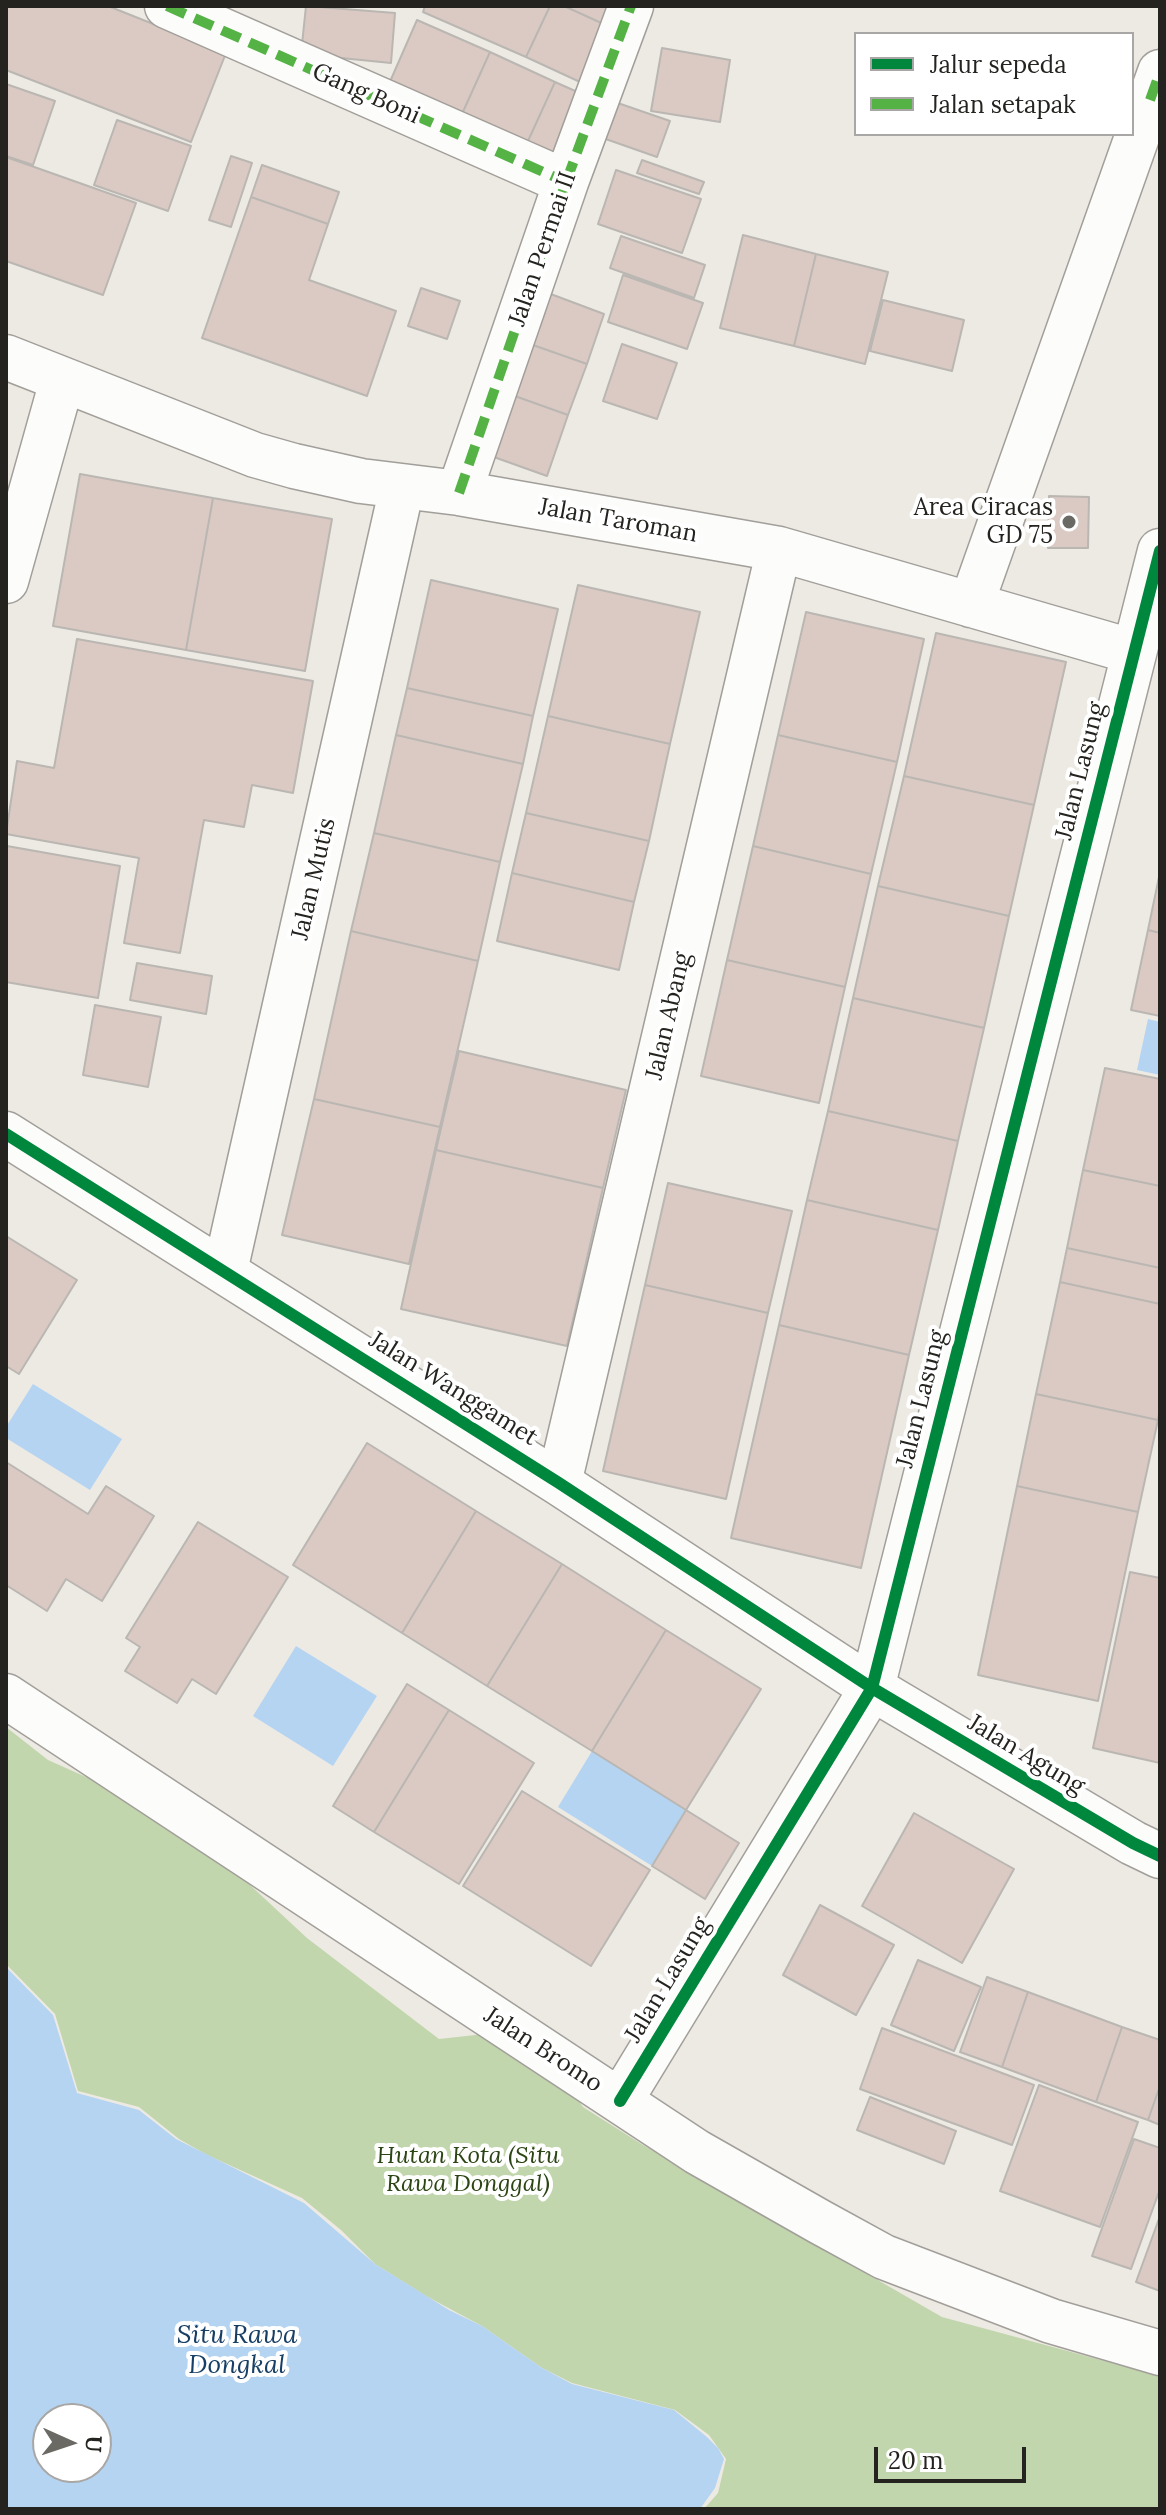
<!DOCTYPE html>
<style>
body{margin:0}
#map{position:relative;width:1166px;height:2515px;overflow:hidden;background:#edeae3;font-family:Lora,serif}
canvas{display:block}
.frame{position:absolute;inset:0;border:8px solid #25231f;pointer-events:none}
.legend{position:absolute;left:854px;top:32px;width:280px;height:104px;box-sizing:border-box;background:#fff;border:2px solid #a8a7a5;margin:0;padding:10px 14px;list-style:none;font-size:24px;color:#25231f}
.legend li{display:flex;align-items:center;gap:16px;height:40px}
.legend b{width:40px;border:2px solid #a8a7a5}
.north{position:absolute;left:32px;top:2403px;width:80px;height:80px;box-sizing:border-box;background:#fff;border:2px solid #a8a7a5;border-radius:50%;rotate:93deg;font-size:22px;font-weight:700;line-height:32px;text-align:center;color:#25231f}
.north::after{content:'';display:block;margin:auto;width:28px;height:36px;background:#6b6964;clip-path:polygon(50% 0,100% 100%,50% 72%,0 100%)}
.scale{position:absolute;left:874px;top:2447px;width:152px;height:36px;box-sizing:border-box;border:4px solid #25231f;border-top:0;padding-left:10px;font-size:24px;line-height:28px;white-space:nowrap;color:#25231f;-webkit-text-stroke:6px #fff;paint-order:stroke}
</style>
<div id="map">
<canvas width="1166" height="2515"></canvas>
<div class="frame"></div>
<ul class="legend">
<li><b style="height:10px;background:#00873e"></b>Jalur sepeda</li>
<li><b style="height:10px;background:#55b245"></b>Jalan setapak</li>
</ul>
<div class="north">U</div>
<div class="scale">20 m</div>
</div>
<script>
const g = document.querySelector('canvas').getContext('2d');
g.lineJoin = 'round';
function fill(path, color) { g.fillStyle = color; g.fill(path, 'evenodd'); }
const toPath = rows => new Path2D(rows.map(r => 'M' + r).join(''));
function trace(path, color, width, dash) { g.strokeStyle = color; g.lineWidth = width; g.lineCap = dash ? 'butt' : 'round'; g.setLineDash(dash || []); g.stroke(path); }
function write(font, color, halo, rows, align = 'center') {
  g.font = font + ' Lora,serif'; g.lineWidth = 8; g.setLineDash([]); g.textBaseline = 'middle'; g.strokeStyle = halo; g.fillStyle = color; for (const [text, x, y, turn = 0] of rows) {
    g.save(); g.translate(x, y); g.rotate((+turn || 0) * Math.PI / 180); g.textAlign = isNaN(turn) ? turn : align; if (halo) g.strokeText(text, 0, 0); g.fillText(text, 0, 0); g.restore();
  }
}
fill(toPath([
 [6,1727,48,1760,178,1818,307,1938,439,2039,484,2034,556,2068,583,2107,643,2145,942,2317,1160,2376,1160,2509,704,2509,718,2493,726,2459,709,2435,675,2410,572,2383,542,2368,482,2326,426,2296,375,2264,341,2230,302,2198,207,2155,179,2139,139,2107,78,2091,55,2014,6,1964]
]), '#c2d6ad');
fill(toPath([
 [1148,1019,1160,1022,1160,1075,1137,1070],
 [33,1384,122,1439,90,1490,6,1438,6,1427],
 [296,1646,377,1696,333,1766,253,1716],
 [592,1751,686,1810,652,1866,558,1807],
 [6,1967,53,2015,77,2093,139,2110,176,2139,304,2203,375,2264,449,2310,482,2326,542,2368,572,2384,674,2410,707,2437,718,2448,724,2459,715,2488,700,2509,6,2509],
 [96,2419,96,2467,48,2467,48,2419]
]), '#b5d4f2');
const building = toPath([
 [6,6,108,6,226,53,191,142,6,70,6,6],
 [306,6,395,13,391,63,301,54,306,6],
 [425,6,550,6,526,57,423,12,425,6],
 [550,6,564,6,619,31,593,88,526,57,550,6],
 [564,6,630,6,619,31,564,6],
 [417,20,490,52,457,125,385,93,417,20],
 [662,48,730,60,720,122,651,111,662,48],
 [490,52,555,82,522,154,457,125,490,52],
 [555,82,591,98,558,170,522,154,555,82],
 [6,84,55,101,33,165,6,156,6,84],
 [612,101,670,121,657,157,600,137,612,101],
 [117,120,191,146,168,211,94,185,117,120],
 [231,156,252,163,231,227,209,220,231,156],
 [6,157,136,203,103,295,6,261,6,157],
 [642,160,704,182,699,194,637,173,642,160],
 [262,165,339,192,328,224,251,197,262,165],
 [616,170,701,199,682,253,598,224,616,170],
 [251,197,328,224,309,280,396,311,367,396,202,338,251,197],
 [743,235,816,254,794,346,720,328,743,235],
 [621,236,705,265,694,298,610,268,621,236],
 [816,254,888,272,865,364,794,346,816,254],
 [623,275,703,303,687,349,608,322,623,275],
 [421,288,460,301,447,339,408,326,421,288],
 [548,293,604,314,587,364,530,344,548,293],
 [883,300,964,320,952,371,870,351,883,300],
 [530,344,587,364,568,415,512,395,530,344],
 [622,344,677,363,657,419,603,401,622,344],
 [512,395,568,415,547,476,491,456,512,395],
 [80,474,213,498,186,650,53,626,80,474],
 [1049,496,1089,497,1088,548,1048,548,1049,496],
 [213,498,332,519,305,671,186,650,213,498],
 [431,580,558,609,533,716,407,688,431,580],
 [578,585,700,612,670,744,548,716,578,585],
 [806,612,924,639,897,762,778,735,806,612],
 [936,633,1066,662,1034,805,904,776,936,633],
 [77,639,313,681,293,793,252,785,244,827,204,820,180,953,124,943,139,858,6,834,17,761,54,768,77,639],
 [407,688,533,716,523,764,396,735,407,688],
 [548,716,670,744,649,841,526,813,548,716],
 [396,735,523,764,500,862,374,833,396,735],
 [778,735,897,762,871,874,753,846,778,735],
 [904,776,1034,805,1009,916,878,886,904,776],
 [526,813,649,841,634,902,512,873,526,813],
 [374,833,500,862,478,961,351,931,374,833],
 [7,846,120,866,98,998,6,982,7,846],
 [753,846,871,874,845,987,727,960,753,846],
 [1160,872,1160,933,1148,930,1160,872],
 [512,873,634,902,619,970,497,941,512,873],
 [878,886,1009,916,984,1028,853,998,878,886],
 [1148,930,1160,933,1160,1016,1131,1010,1148,930],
 [351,931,478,961,440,1127,314,1099,351,931],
 [727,960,845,987,819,1103,701,1076,727,960],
 [137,963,212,976,206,1014,130,1000,137,963],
 [853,998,984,1028,958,1141,828,1111,853,998],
 [95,1005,161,1017,148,1087,83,1075,95,1005],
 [459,1051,626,1090,603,1188,436,1150,459,1051],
 [1105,1068,1160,1079,1160,1186,1083,1170,1105,1068],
 [314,1099,440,1127,409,1264,282,1235,314,1099],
 [828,1111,958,1141,938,1230,807,1200,828,1111],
 [436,1150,603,1188,567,1346,401,1309,436,1150],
 [1083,1170,1160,1186,1160,1268,1067,1248,1083,1170],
 [668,1183,792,1211,768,1313,645,1285,668,1183],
 [807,1200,938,1230,909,1355,779,1325,807,1200],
 [6,1236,77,1280,19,1374,6,1366,6,1236],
 [1067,1248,1160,1268,1160,1304,1060,1282,1067,1248],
 [1060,1282,1160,1304,1160,1408,1158,1420,1036,1394,1060,1282],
 [645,1285,768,1313,726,1499,603,1471,645,1285],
 [779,1325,909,1355,861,1568,731,1538,779,1325],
 [1036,1394,1158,1420,1138,1512,1017,1486,1036,1394],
 [367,1443,476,1511,402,1633,293,1565,367,1443],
 [6,1462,88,1514,106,1486,154,1516,102,1601,66,1579,47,1611,6,1585,6,1462],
 [1017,1486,1138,1512,1098,1701,978,1675,1017,1486],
 [476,1511,562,1564,487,1686,402,1633,476,1511],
 [198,1522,288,1577,216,1694,192,1679,177,1703,125,1671,140,1647,126,1638,198,1522],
 [562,1564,666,1630,592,1751,487,1686,562,1564],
 [1130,1572,1160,1578,1160,1763,1093,1748,1130,1572],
 [666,1630,761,1689,686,1810,592,1751,666,1630],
 [407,1684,449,1710,374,1832,333,1806,407,1684],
 [449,1710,534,1763,459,1884,374,1832,449,1710],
 [522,1791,650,1870,591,1966,463,1886,522,1791],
 [686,1810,739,1843,705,1899,652,1866,686,1810],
 [914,1813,1014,1869,962,1963,862,1906,914,1813],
 [820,1905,894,1945,856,2015,783,1975,820,1905],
 [918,1960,981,1987,954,2051,891,2025,918,1960],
 [987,1977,1028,1992,1002,2067,960,2052,987,1977],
 [1028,1992,1122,2027,1096,2102,1002,2067,1028,1992],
 [1122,2027,1160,2040,1160,2086,1148,2120,1096,2102,1122,2027],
 [882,2028,1034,2085,1012,2145,860,2089,882,2028],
 [1039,2085,1138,2122,1100,2227,1000,2191,1039,2085],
 [1160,2086,1160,2125,1148,2120,1160,2086],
 [870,2097,956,2131,944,2164,857,2130,870,2097],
 [1134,2139,1160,2148,1160,2189,1131,2269,1092,2256,1134,2139],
 [1160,2216,1160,2291,1136,2282,1160,2216]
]);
fill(building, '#dbcac4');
trace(building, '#bab6b2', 2);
const minor = toPath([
 [167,6,566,182],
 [6,357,255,455,294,466,361,481,459,493,779,549,1134,652],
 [459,493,566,182,631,6],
 [6,581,62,381],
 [971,605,1160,72],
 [6,1134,559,1483,872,1688,1133,1843,1160,1856],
 [225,1271,402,487],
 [559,1483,779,549],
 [6,1696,697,2152,820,2222,884,2257,1051,2321,1160,2353],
 [620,2101,872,1688,1160,551]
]);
trace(minor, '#a29f9a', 47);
trace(minor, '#fcfcfb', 44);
trace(toPath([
 [167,6,566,182],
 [1150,100,1160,72],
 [459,493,566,182,631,6]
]), '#55b245', 10, [20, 10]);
trace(toPath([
 [6,1134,559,1483,872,1688,1133,1843,1160,1856],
 [620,2101,872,1688,1160,551]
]), '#00873e', 12);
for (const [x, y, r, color] of [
 [1069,522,8,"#6b6964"]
]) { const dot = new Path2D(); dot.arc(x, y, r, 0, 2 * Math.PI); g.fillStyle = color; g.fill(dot); trace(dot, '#fff', 3); }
write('24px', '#25231f', '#fff', [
 ["Gang Boni",366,94,24],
 ["Jalan Permai II",543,249,-71],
 ["Jalan Taroman",618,521,10],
 ["Jalan Lasung",1081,771,-76],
 ["Jalan Mutis",314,879,-77],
 ["Jalan Abang",669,1016,-77],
 ["Jalan Wanggamet",453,1389,32],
 ["Jalan Lasung",922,1399,-76],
 ["Jalan Agung",1026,1755,31],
 ["Jalan Lasung",668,1980,-59],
 ["Jalan Bromo",543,2050,33]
]);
write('24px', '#25231f', '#fff', [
 ["Area Ciracas",1053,508],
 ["GD 75",1053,536]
], 'right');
write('italic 24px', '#2c4514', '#fff', [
 ["Hutan Kota (Situ",468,2156],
 ["Rawa Donggal)",468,2184]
]);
write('italic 26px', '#173e64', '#fff', [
 ["Situ Rawa",237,2336],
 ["Dongkal",237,2366]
]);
</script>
